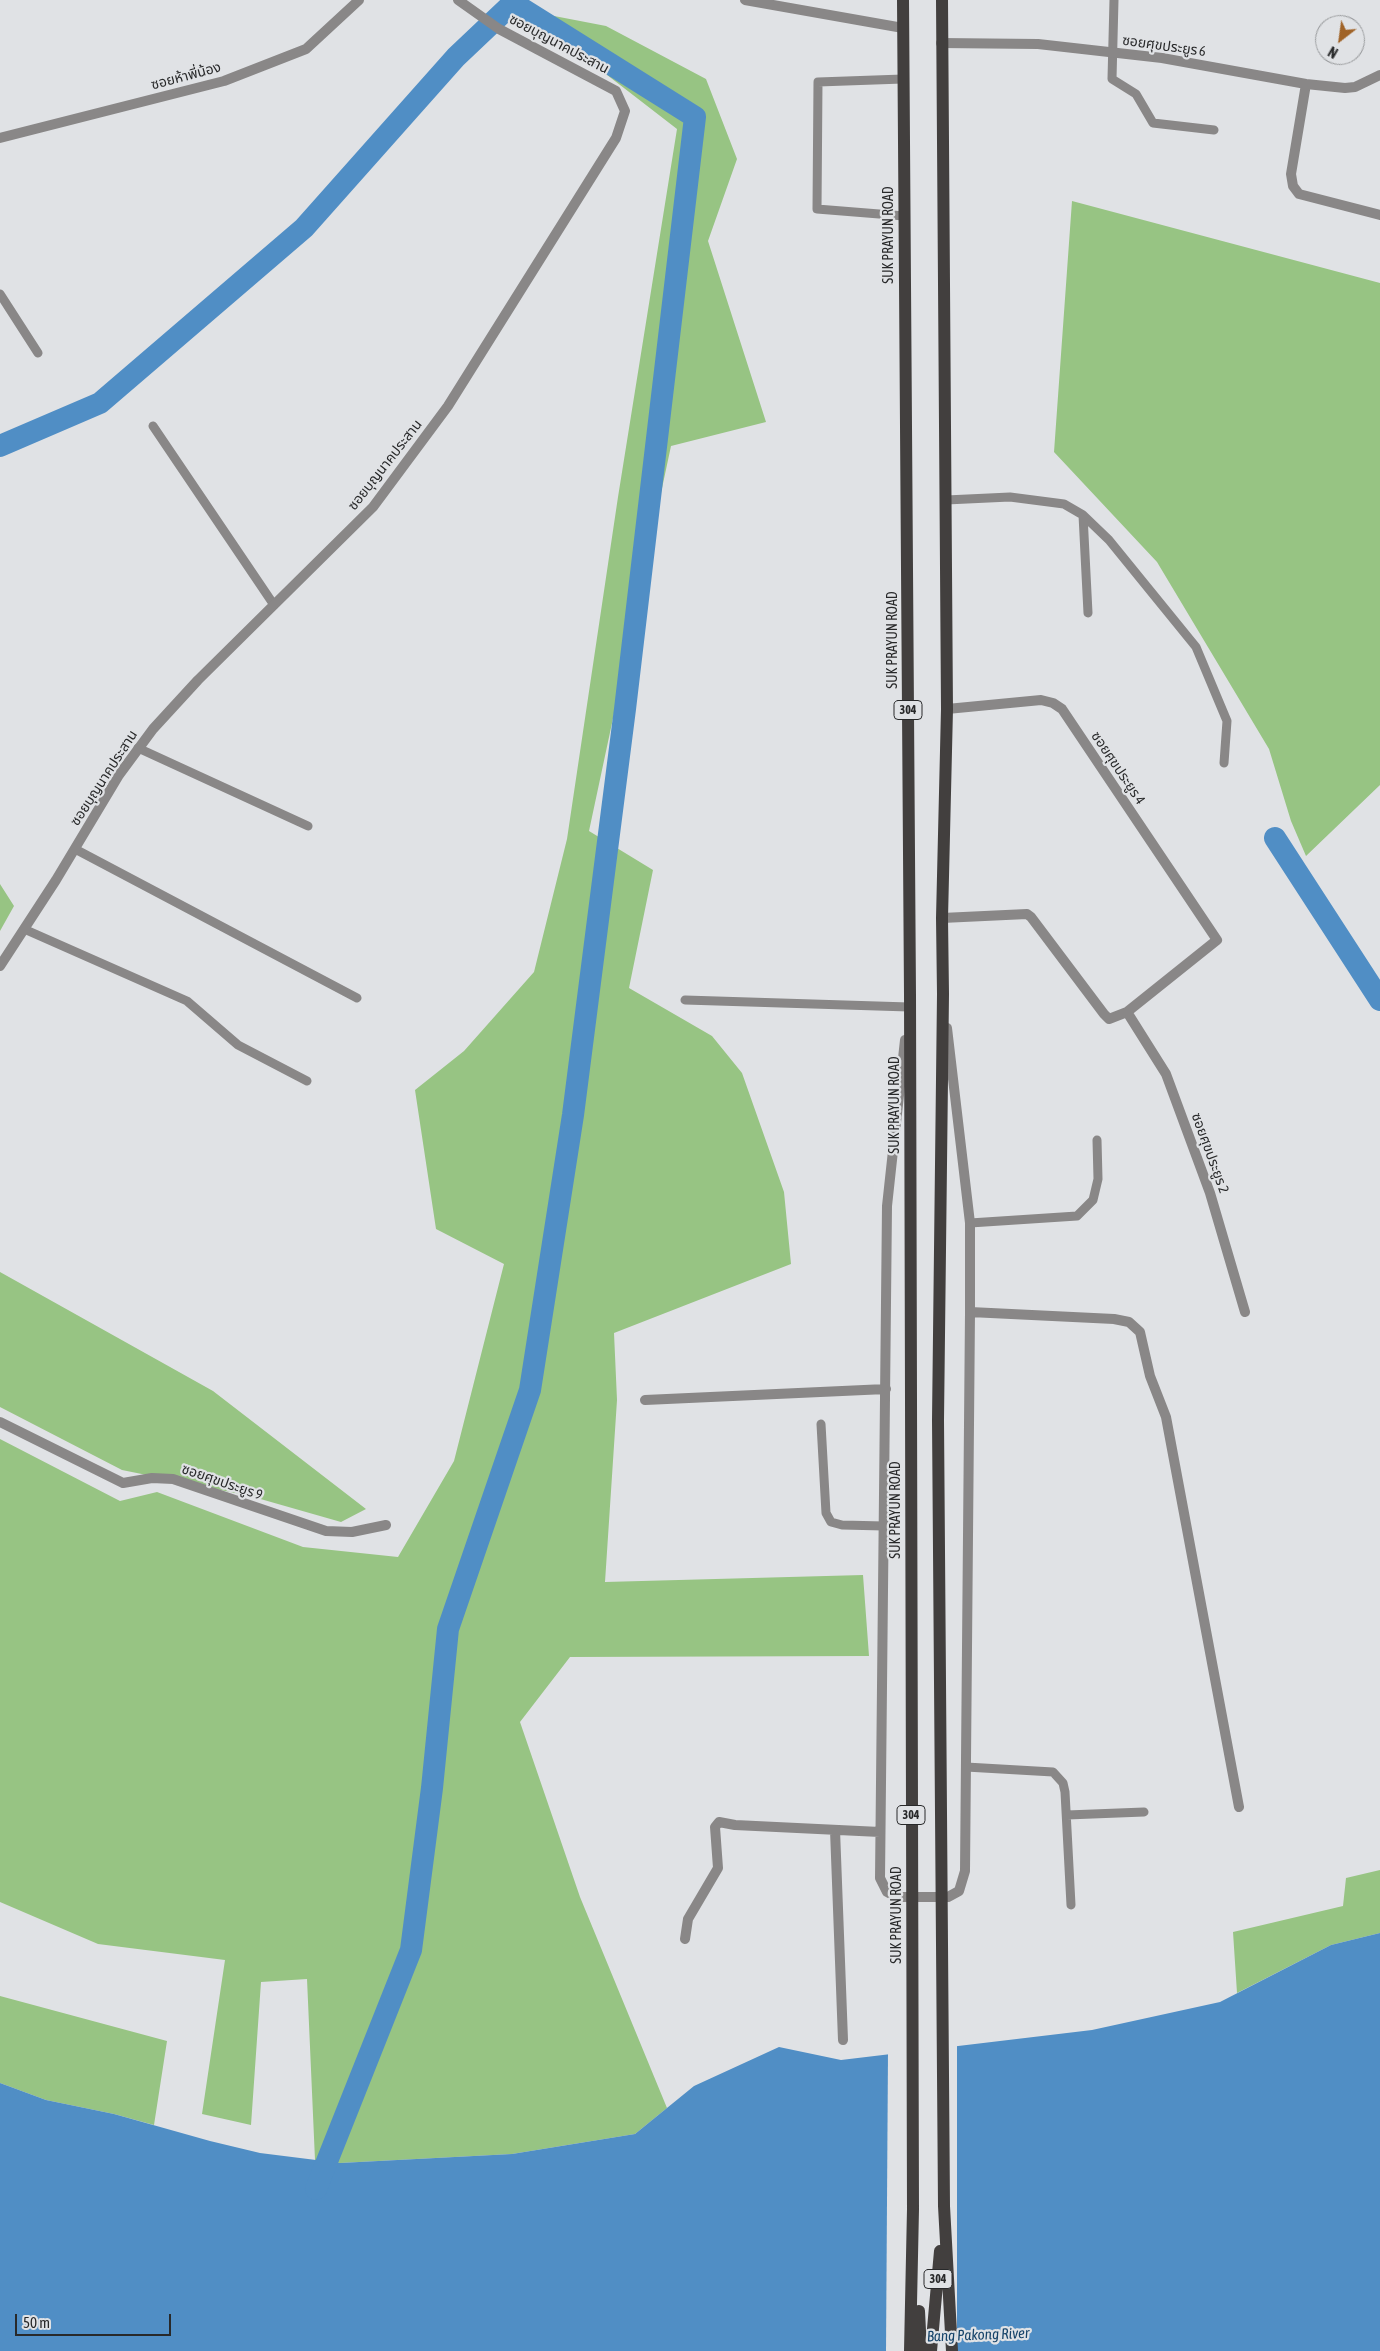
<!DOCTYPE html>
<meta charset="utf-8">
<style>
body{margin:0}
#map{position:relative;width:1380px;height:2351px;overflow:hidden;background:#e0e2e5;font-family:"Asap Condensed",sans-serif}
canvas{display:block}
.north{position:absolute;left:1315px;top:15px;width:50px;height:50px;box-sizing:border-box;background:#e0e2e5;border:1px solid #96989a;border-radius:50%;rotate:210deg;font-size:14px;font-weight:700;line-height:20px;text-align:center;color:#28292a}
.north::after{content:'';display:block;margin:auto;width:18px;height:22px;background:#a06327;clip-path:polygon(50% 0,100% 100%,50% 72%,0 100%)}
.scale{position:absolute;left:15px;top:2314px;width:156px;height:22px;box-sizing:border-box;border:2px solid #28292a;border-top:0;padding-left:6px;font-size:15px;line-height:18px;white-space:nowrap;color:#28292a;-webkit-text-stroke:4px #e0e2e5;paint-order:stroke}
</style>
<div id="map">
<canvas width="1380" height="2351"></canvas>
<div class="north">N</div>
<div class="scale">50 m</div>
</div>
<script>
const g = document.querySelector('canvas').getContext('2d');
g.lineJoin = 'round';
function fill(path, color) { g.fillStyle = color; g.fill(path, 'evenodd'); }
const toPath = rows => new Path2D(rows.map(r => 'M' + r).join(''));
function trace(path, color, width, dash) { g.strokeStyle = color; g.lineWidth = width; g.lineCap = dash ? 'butt' : 'round'; g.setLineDash(dash || []); g.stroke(path); }
function write(font, color, halo, rows, align = 'center') {
  g.font = font + ' "Asap Condensed","Noto Sans Thai",sans-serif'; g.lineWidth = 4.5; g.setLineDash([]); g.textBaseline = 'middle'; g.strokeStyle = halo; g.fillStyle = color; for (const [text, x, y, turn = 0] of rows) {
    g.save(); g.translate(x, y); g.rotate((+turn || 0) * Math.PI / 180); g.textAlign = isNaN(turn) ? turn : align; if (halo) g.strokeText(text, 0, 0); g.fillText(text, 0, 0); g.restore();
  }
}
fill(toPath([
 [523,10,606,26,706,79,737,159,708,241,766,422,671,446,589,831,653,870,629,988,712,1036,742,1073,784,1192,791,1264,614,1333,617,1400,605,1582,863,1575,869,1656,570,1657,520,1722,580,1897,667,2108,635,2134,512,2154,340,2163,315,2160,307,1979,261,1982,251,2125,202,2114,225,1960,98,1944,0,1902,0,1439,120,1501,157,1492,303,1547,398,1557,454,1461,504,1264,436,1229,415,1090,464,1051,534,972,567,839,618,497,677,129],
 [1072,201,1380,283,1380,785,1306,856,1291,821,1269,749,1157,562,1054,452],
 [0,884,14,906,0,931],
 [0,1272,213,1391,366,1509,341,1522,250,1496,122,1470,0,1407],
 [1380,1870,1380,1933,1331,1945,1237,1993,1233,1932,1343,1906,1346,1878],
 [0,1996,167,2041,154,2125,114,2114,46,2100,0,2083]
]), '#97c483');
fill(toPath([
 [1380,1933,1380,2351,0,2351,0,2083,46,2100,114,2114,210,2141,260,2153,340,2163,512,2154,635,2134,694,2086,779,2047,841,2060,1092,2030,1220,2002,1331,1945]
]), '#508ec5');
fill(toPath([
 [957,2044,957,2351,886,2351,888,2052]
]), '#e0e2e5');
trace(toPath([
 [0,446,100,403,304,228,456,57,513,3,695,117,625,709,573,1115,530,1390,448,1629,432,1788,411,1950,316,2189],
 [1275,838,1380,1000]
]), '#508ec5', 22);
trace(toPath([
 [1114,0,1112,79,1136,94,1153,123,1214,130],
 [903,79,818,82,817,209,904,216],
 [0,294,38,353],
 [153,426,274,605],
 [946,500,1010,497,1064,504,1083,515,1088,613],
 [1083,515,1109,540,1196,647,1227,721,1224,763],
 [138,748,308,826],
 [75,849,357,998],
 [24,929,187,1001,238,1045,307,1081],
 [685,1000,909,1007],
 [970,1223,1077,1216,1093,1200,1098,1179,1097,1140],
 [821,1424,826,1513,831,1522,842,1525,884,1526],
 [966,1767,1053,1772,1063,1783,1065,1792,1071,1905],
 [1067,1815,1144,1812]
]), '#898787', 9);
trace(toPath([
 [745,0,903,28],
 [941,43,1038,44,1162,58,1306,84,1345,88,1355,87,1380,75],
 [1306,84,1291,174,1293,186,1299,194,1380,215],
 [0,138,224,81,306,49,359,0],
 [942,918,1027,914,1031,917,1104,1014,1109,1019,1127,1012,1217,940,1062,709,1053,703,1041,700,947,709],
 [0,966,56,880,119,775,153,729,198,680,373,507,448,406,616,138,625,111,616,91,499,29,458,0],
 [1127,1012,1166,1074,1210,1193,1245,1312],
 [905,1040,887,1206,880,1878,887,1892,896,1897,948,1897,959,1891,965,1871,970,1312,970,1223,947,1028],
 [970,1312,1114,1319,1129,1322,1140,1332,1150,1376,1166,1417,1239,1807],
 [645,1400,886,1389],
 [0,1422,123,1483,152,1478,173,1479,326,1531,352,1532,386,1525],
 [835,1830,843,2040],
 [685,1939,688,1919,718,1868,715,1827,719,1822,735,1825,880,1832]
]), '#898787', 10);
trace(toPath([
 [903,0,910,994,913,2209,910,2351],
 [942,0,947,709,942,918,943,994,938,1420,944,2206,952,2351],
 [919,2311,921,2351],
 [931,2351,940,2251]
]), '#423f3e', 12);
for (const [x, y, w] of [
 [908,710,28],
 [911,1815,28],
 [938,2279,28]
]) { const box = new Path2D(); box.roundRect(x - w / 2, y - 9.5, w, 19, 4); g.fillStyle = '#e0e2e5'; g.fill(box); trace(box, '#28292a', 1); }
write('bold 12px', '#28292a', null, [
 ["304",908,710],
 ["304",911,1815],
 ["304",938,2279]
]);
write('14px', '#28292a', '#e0e2e5', [
 ["ซอยบุญนาคประสาน",559,44,28],
 ["ซอยศุขประยูร 6",1164,46,8],
 ["ซอยห้าพี่น้อง",186,76,-15],
 ["SUK PRAYUN ROAD",889,235,-90],
 ["ซอยบุญนาคประสาน",385,465,-52],
 ["SUK PRAYUN ROAD",893,640,-90],
 ["ซอยศุขประยูร 4",1118,768,56],
 ["ซอยบุญนาคประสาน",104,778,-57],
 ["SUK PRAYUN ROAD",895,1105,-90],
 ["ซอยศุขประยูร 2",1210,1153,70],
 ["ซอยศุขประยูร 9",222,1482,19],
 ["SUK PRAYUN ROAD",896,1510,-90],
 ["SUK PRAYUN ROAD",897,1915,-90]
]);
write('italic 15px', '#154369', '#e0e2e5', [
 ["Bang Pakong River",978,2335,-2]
]);
</script>
